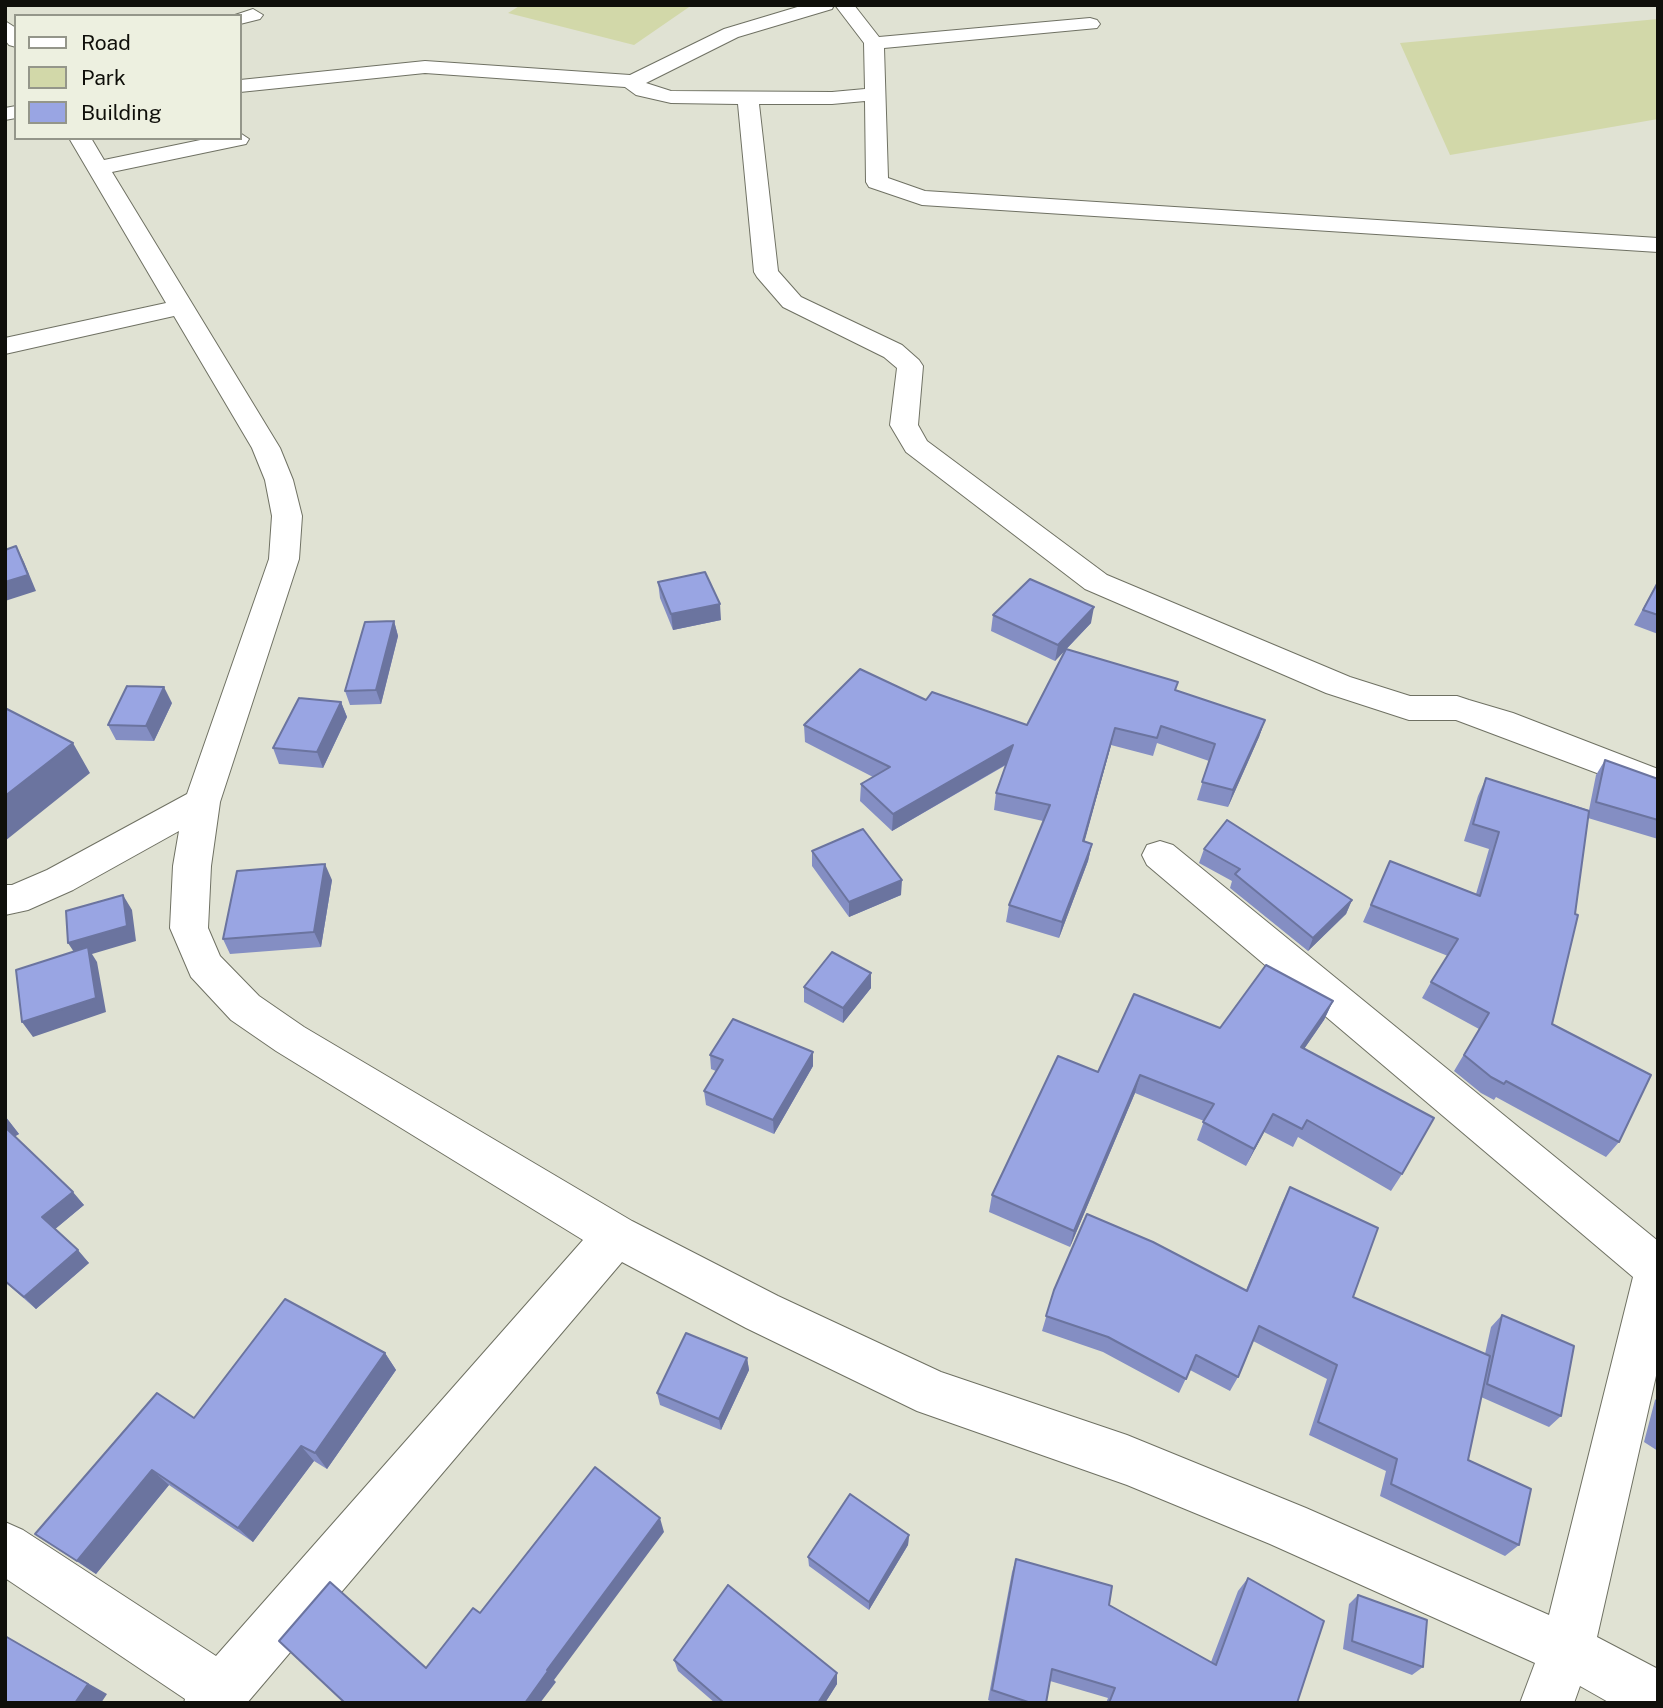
<!DOCTYPE html>
<style>
body{margin:0}
#map{position:relative;width:1663px;height:1708px;overflow:hidden;background:#e0e2d3;font-family:"Public Sans",sans-serif}
canvas{display:block}
.frame{position:absolute;inset:0;border:7px solid #0f0f0a;pointer-events:none}
.legend{position:absolute;left:14px;top:14px;width:228px;height:126px;box-sizing:border-box;background:#edf0e0;border:2px solid #94968a;margin:0;padding:9px 12px;list-style:none;font-size:21px;color:#0f0f0a}
.legend li{display:flex;align-items:center;gap:14px;height:35px}
.legend b{width:35px;border:2px solid #94968a}
</style>
<div id="map">
<canvas width="1663" height="1708"></canvas>
<div class="frame"></div>
<ul class="legend">
<li><b style="height:9px;background:#fff"></b>Road</li>
<li><b style="height:19px;background:#d2d8a9"></b>Park</li>
<li><b style="height:19px;background:#99a5e3"></b>Building</li>
</ul>
</div>
<script>
const g = document.querySelector('canvas').getContext('2d');
g.lineJoin = 'round';
function fill(path, color) { g.fillStyle = color; g.fill(path, 'evenodd'); }
const toPath = rows => new Path2D(rows.map(r => 'M' + r).join(''));
function trace(path, color, width, dash) { g.strokeStyle = color; g.lineWidth = width; g.lineCap = dash ? 'butt' : 'round'; g.setLineDash(dash || []); g.stroke(path); }
fill(toPath([
 [521,5,692,5,634,45,508,13],
 [1658,19,1658,119,1450,155,1400,43]
]), '#d2d8a9');
const minor = toPath([
 [804,5,834,5,832,9,738,37,646,83,671,91,832,92,865,89,864,43,835,5,854,5,879,37,1090,18,1097,20,1100,24,1097,28,884,48,888,178,925,191,1658,238,1658,252,922,205,869,187,866,182,865,101,832,104,759,104,778,271,801,297,902,345,919,360,923,366,918,425,927,441,1107,575,1350,677,1410,696,1457,696,1469,700,1513,713,1658,769,1658,796,1456,720,1409,720,1326,693,1085,589,906,452,890,425,897,368,884,357,783,307,757,277,754,272,738,104,671,103,636,95,625,87,425,73,240,92,240,80,425,61,630,75,724,29,804,5],
 [253,9,263,15,260,19,240,24,240,16,232,16,253,9],
 [5,21,16,28,16,47,9,45,5,40,5,21],
 [16,106,16,118,5,120,5,108,16,106],
 [240,133,249,139,246,144,112,172,280,448,293,480,302,516,299,559,220,802,211,866,208,928,220,956,259,996,304,1027,632,1221,778,1296,941,1372,1127,1435,1306,1508,1549,1615,1633,1277,1147,865,1142,855,1147,845,1160,841,1173,845,1658,1241,1658,1367,1597,1637,1658,1669,1658,1703,1610,1703,1580,1686,1574,1703,1520,1703,1535,1663,1270,1544,1127,1485,917,1411,746,1328,622,1262,247,1703,184,1703,185,1699,5,1578,5,1522,23,1530,216,1656,583,1240,276,1051,231,1020,191,977,170,928,173,866,179,831,73,890,28,910,5,915,5,885,12,885,47,870,187,794,269,559,272,516,265,480,252,448,174,316,5,354,5,338,166,303,69,138,91,138,104,160,210,138,240,138,240,133]
]);
trace(minor, '#6f7163', 2);
fill(minor, '#fff');
fill(toPath([
 [1658,581,1658,634,1634,625],
 [658,582,721,620,673,630,660,598],
 [993,615,1091,623,1055,661,991,631],
 [394,621,398,636,381,704,350,705,345,691],
 [1176,691,1265,720,1259,737,1228,807,1197,800,1209,761,1157,743,1153,756,1111,745,1084,842,1092,844,1088,861,1059,938,1006,922,1009,905,1043,821,994,810,996,793,1006,765,892,831,860,801,861,784,873,777,805,742,804,725,926,700,1027,725],
 [341,702,347,717,323,768,279,764,273,748],
 [172,703,154,741,116,740,108,725],
 [1605,760,1658,779,1658,839,1588,818,1552,1024,1619,1142,1606,1157,1496,1097,1494,1100,1481,1093,1454,1071,1479,1029,1422,998,1431,982,1448,956,1363,922,1390,861,1476,894,1489,849,1464,841,1478,796,1486,778,1589,810,1596,775],
 [1204,849,1352,900,1346,914,1308,951,1230,888,1232,881,1199,863],
 [812,851,901,895,849,917,812,866],
 [332,880,321,947,230,954,223,939],
 [804,987,871,988,843,1023,804,1002],
 [1333,1001,1324,1020,1304,1049,1402,1174,1391,1191,1298,1137,1293,1147,1264,1132,1246,1166,1197,1140,1204,1121,1135,1093,1070,1247,989,1212,992,1195,1098,1072,1220,1028],
 [710,1055,813,1066,774,1134,706,1105,704,1091,716,1071,711,1069],
 [5,1116,19,1134,15,1136,84,1205,55,1229,89,1263,36,1309,5,1282],
 [1290,1187,1353,1297,1485,1354,1491,1327,1502,1315,1561,1416,1549,1427,1481,1397,1468,1460,1519,1545,1505,1556,1380,1496,1386,1471,1309,1435,1327,1379,1253,1341,1238,1377,1230,1391,1190,1370,1179,1393,1103,1352,1042,1331,1054,1290,1246,1290,1282,1203],
 [385,1353,396,1370,327,1469,314,1461,253,1542,169,1485,96,1574,35,1534,194,1418],
 [747,1358,749,1370,721,1430,660,1405,657,1393],
 [1658,1397,1658,1451,1644,1442,1655,1400],
 [909,1535,908,1545,869,1610,809,1566,808,1557],
 [1016,1559,1109,1605,1211,1662,1238,1591,1248,1578,1297,1703,1106,1703,1108,1698,1050,1681,1046,1703,995,1703,988,1700,1012,1572],
 [1358,1595,1423,1667,1412,1675,1343,1649,1349,1604],
 [674,1660,837,1684,825,1703,715,1703,678,1671]
]), '#848ec3');
fill(toPath([
 [16,546,24,562,36,591,5,601,5,582],
 [720,604,721,620,673,630,671,614],
 [1094,607,1091,623,1055,661,1058,645],
 [394,621,398,636,381,704,376,690],
 [164,687,172,703,154,741,146,726],
 [341,702,347,717,323,768,317,752],
 [1265,720,1259,737,1228,807,1233,790],
 [1115,728,1111,745,1080,858,1083,841],
 [73,743,90,773,5,841,5,796],
 [1013,745,1010,762,892,831,893,814],
 [1092,844,1088,861,1059,938,1062,922],
 [325,864,332,880,321,947,314,932],
 [902,880,901,895,849,917,849,902],
 [123,895,132,910,136,941,92,954,97,962,106,1012,33,1037,22,1022,78,958,68,943],
 [1352,900,1346,914,1308,951,1313,938],
 [871,973,871,988,843,1023,843,1008],
 [1333,1001,1324,1020,1293,1065,1301,1047],
 [813,1052,813,1066,774,1134,773,1120],
 [1140,1075,1135,1093,1070,1247,1074,1231],
 [1273,1114,1264,1132,1246,1166,1254,1149],
 [5,1116,19,1134,14,1137,5,1127],
 [73,1192,84,1205,54,1230,42,1217],
 [78,1250,89,1263,36,1309,24,1297],
 [385,1353,396,1370,327,1469,315,1453],
 [747,1358,749,1370,721,1430,719,1419],
 [301,1446,314,1461,253,1542,238,1528],
 [152,1470,169,1485,96,1574,77,1561],
 [660,1518,664,1532,554,1680,556,1682,540,1703,525,1703,547,1670],
 [909,1535,908,1545,869,1610,869,1602],
 [5,1636,107,1694,101,1703,75,1703],
 [837,1673,837,1684,825,1703,818,1703]
]), '#6b749f');
const building = toPath([
 [16,546,28,575,5,582,5,550,16,546],
 [705,572,720,604,671,614,658,582,705,572],
 [1030,579,1094,607,1058,645,993,615,1030,579],
 [1658,582,1658,615,1643,610,1658,582],
 [394,621,376,690,345,691,365,622,394,621],
 [1066,649,1178,682,1175,690,1265,720,1233,790,1202,782,1215,744,1161,726,1157,738,1115,728,1083,841,1092,844,1062,922,1009,905,1050,805,996,793,1013,745,893,814,861,784,890,767,804,725,860,669,926,700,932,692,1027,725,1066,649],
 [127,686,164,687,146,726,108,725,127,686],
 [299,698,341,702,317,752,273,748,299,698],
 [5,708,73,743,5,796,5,708],
 [1605,760,1658,779,1658,820,1596,802,1605,760],
 [1486,778,1589,811,1575,914,1578,915,1552,1024,1651,1075,1619,1142,1506,1081,1504,1084,1491,1077,1464,1055,1489,1013,1431,982,1458,939,1371,905,1390,861,1480,896,1499,832,1473,824,1486,778],
 [1227,820,1352,900,1313,938,1235,874,1240,869,1204,849,1227,820],
 [863,829,902,880,849,902,812,851,863,829],
 [325,864,314,932,223,939,237,871,325,864],
 [123,895,127,926,68,943,66,911,123,895],
 [88,947,96,998,22,1022,16,970,88,947],
 [832,952,871,973,843,1008,804,987,832,952],
 [1266,965,1333,1001,1301,1047,1434,1118,1402,1174,1307,1120,1302,1129,1273,1114,1254,1149,1203,1122,1214,1104,1140,1075,1074,1231,992,1195,1058,1056,1098,1072,1134,994,1220,1028,1266,965],
 [733,1019,813,1052,773,1120,704,1091,723,1060,710,1055,733,1019],
 [5,1127,73,1192,42,1217,78,1250,24,1297,5,1281,5,1127],
 [1290,1187,1378,1228,1353,1297,1490,1356,1468,1460,1531,1489,1519,1545,1391,1484,1397,1459,1318,1422,1337,1365,1259,1326,1238,1377,1196,1355,1186,1379,1108,1337,1046,1316,1054,1290,1087,1214,1153,1242,1247,1291,1290,1187],
 [285,1299,385,1353,315,1453,301,1446,238,1528,152,1470,77,1561,35,1534,157,1393,194,1418,285,1299],
 [1502,1315,1574,1346,1561,1416,1487,1384,1502,1315],
 [686,1333,747,1358,719,1419,657,1393,686,1333],
 [595,1467,660,1518,547,1670,548,1671,525,1703,345,1703,279,1641,330,1582,426,1668,473,1608,480,1613,595,1467],
 [850,1494,909,1535,869,1602,808,1557,850,1494],
 [1016,1559,1112,1586,1109,1605,1216,1665,1248,1578,1324,1621,1297,1703,1109,1703,1115,1688,1052,1669,1046,1703,1031,1703,992,1690,1016,1559],
 [728,1585,837,1673,818,1703,724,1703,674,1660,728,1585],
 [1358,1595,1427,1620,1423,1667,1352,1641,1358,1595],
 [5,1636,88,1684,75,1703,5,1703,5,1636]
]);
fill(building, '#99a5e3');
trace(building, '#6b749f', 2);
</script>
